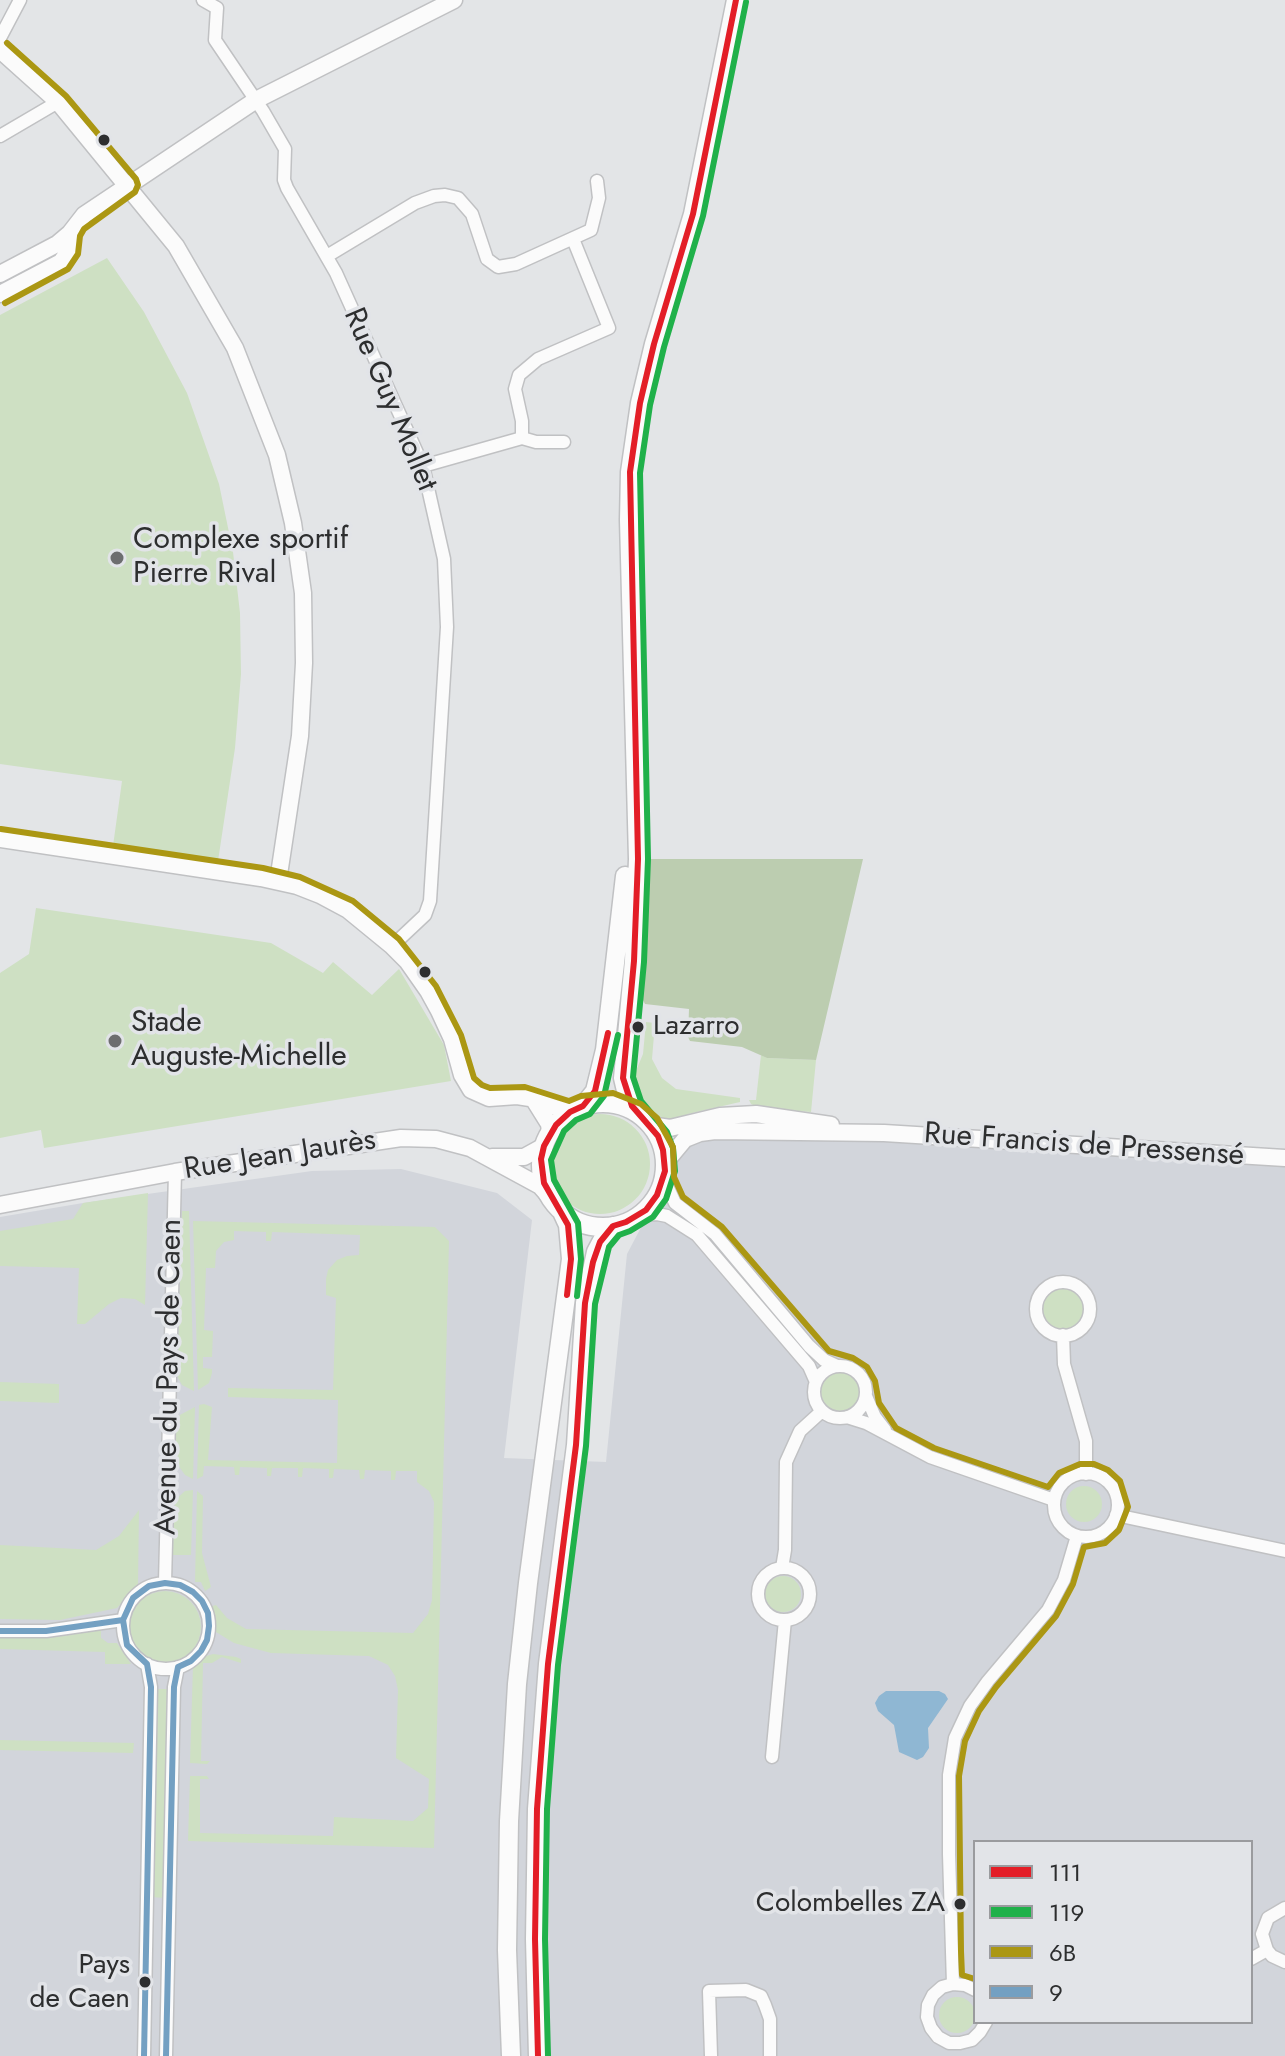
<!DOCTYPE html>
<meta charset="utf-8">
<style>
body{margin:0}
#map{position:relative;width:1285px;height:2056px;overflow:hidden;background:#e3e5e7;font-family:Jost,sans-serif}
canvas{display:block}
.legend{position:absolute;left:973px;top:1840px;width:280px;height:184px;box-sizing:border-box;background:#e2e4e8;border:2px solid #9a9b9e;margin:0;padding:10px 14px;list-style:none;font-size:24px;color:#2d2e2f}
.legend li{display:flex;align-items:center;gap:16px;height:40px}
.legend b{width:40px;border:2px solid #9a9b9e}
</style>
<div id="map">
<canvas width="1285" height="2056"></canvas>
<ul class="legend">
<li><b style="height:10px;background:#e31e27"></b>111</li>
<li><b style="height:10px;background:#20b14a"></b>119</li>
<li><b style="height:10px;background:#ab9713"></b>6B</li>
<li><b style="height:10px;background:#73a0c2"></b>9</li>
</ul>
</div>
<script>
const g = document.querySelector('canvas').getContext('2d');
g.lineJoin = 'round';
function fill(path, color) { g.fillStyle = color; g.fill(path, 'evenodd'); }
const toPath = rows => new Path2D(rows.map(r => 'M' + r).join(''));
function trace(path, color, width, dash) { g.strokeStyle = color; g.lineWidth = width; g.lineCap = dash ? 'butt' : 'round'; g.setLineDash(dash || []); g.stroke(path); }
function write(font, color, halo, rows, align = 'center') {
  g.font = font + ' Jost,sans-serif'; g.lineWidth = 7; g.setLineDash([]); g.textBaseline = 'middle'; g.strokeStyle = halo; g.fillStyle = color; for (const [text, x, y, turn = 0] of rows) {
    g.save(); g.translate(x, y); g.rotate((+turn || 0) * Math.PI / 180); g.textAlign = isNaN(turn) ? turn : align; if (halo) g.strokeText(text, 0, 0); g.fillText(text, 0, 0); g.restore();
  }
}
fill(toPath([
 [707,1135,954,1136,954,1145,1285,1164,1285,2056,0,2056,0,1217,83,1203,312,1171,401,1169,497,1193,532,1220,504,1458,606,1462,627,1254,685,1144],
 [975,1842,1251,1842,1251,2022,975,2022]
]), '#d2d5db');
fill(toPath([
 [107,258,144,312,187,393,219,484,233,552,240,613,241,674,235,748,218,861,113,846,122,781,0,764,0,315],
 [36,908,271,943,323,973,333,962,372,995,399,969,444,1045,451,1081,44,1148,41,1130,0,1138,0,973,29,954],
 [646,1022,655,1023,652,1059,662,1078,676,1089,740,1098,740,1102,688,1114,683,1120,659,1121,646,1112,636,1100,631,1083,643,1054],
 [761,1055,767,1058,816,1060,811,1112,759,1108,751,1104,749,1100,756,1100],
 '550 1164a50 50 0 1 1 100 0a50 50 0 1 1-100 0Z',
 [148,1193,145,1305,135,1299,121,1298,109,1304,85,1324,77,1324,79,1268,0,1266,0,1231,73,1219,83,1203],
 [182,1211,189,1211,194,1391,182,1385,177,1376],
 [193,1221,435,1227,449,1241,434,1848,188,1841,190,1776,207,1776,209,1779,200,1779,200,1833,333,1836,334,1817,413,1821,428,1808,429,1779,396,1758,398,1690,395,1676,388,1665,369,1656,271,1653,234,1643,216,1632,209,1607,216,1605,227,1618,246,1629,413,1633,428,1614,432,1600,434,1502,429,1491,417,1482,417,1471,396,1471,395,1480,391,1480,391,1471,365,1470,364,1479,360,1479,359,1470,334,1469,333,1478,329,1478,329,1469,303,1468,302,1477,298,1477,298,1468,272,1468,271,1476,267,1476,267,1468,240,1467,239,1475,235,1475,234,1467,204,1466,203,1476,197,1479,199,1405,204,1404,212,1407,208,1460,337,1463,338,1400,228,1397,228,1388,333,1390,336,1298,326,1295,326,1279,328,1270,337,1260,347,1256,359,1255,360,1235,272,1232,271,1241,266,1241,266,1232,234,1231,234,1240,224,1242,216,1251,215,1268,206,1268,204,1330,213,1331,212,1357,203,1357,203,1368,212,1369,212,1373,209,1383,198,1390],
 '1042 1309a21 21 0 1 1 42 0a21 21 0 1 1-42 0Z',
 '820 1391a20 20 0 1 1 40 0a20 20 0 1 1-40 0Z',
 [0,1382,59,1384,59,1403,0,1401],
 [195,1407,193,1479,185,1475,175,1461,176,1417],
 '1066 1504a18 18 0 1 1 36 0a18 18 0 1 1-36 0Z',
 [193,1490,191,1555,173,1555,174,1501,185,1491],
 [197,1491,203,1496,202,1553,211,1587,205,1591,201,1582,195,1582],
 [139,1510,138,1584,117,1608,60,1620,0,1619,0,1545,96,1550,119,1536],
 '765 1594a18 18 0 1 1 36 0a18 18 0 1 1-36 0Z',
 '129 1627a36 36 0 1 1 72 0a36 36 0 1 1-72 0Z',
 [101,1630,101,1638,108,1643,117,1643,131,1664,105,1664,105,1652,0,1649,0,1638,49,1638],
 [213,1654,236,1657,241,1659,241,1663,222,1657,212,1663,203,1663,201,1761,210,1761,207,1764,190,1763,193,1666,203,1657],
 [157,1689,169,1689,164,1898,152,1897],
 [0,1740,134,1743,133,1753,0,1750],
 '939 2015a18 18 0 1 1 36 0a18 18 0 1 1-36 0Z'
]), '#cee0c3');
fill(toPath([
 [644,859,863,859,816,1060,767,1058,742,1047,690,1041,688,1037,689,1009,645,1004,640,994]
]), '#bccdb0');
fill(toPath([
 [886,1691,939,1691,945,1694,948,1699,928,1728,929,1748,923,1757,917,1760,899,1752,894,1725,878,1711,875,1703,879,1696]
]), '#8fb7d3');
const street = toPath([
 [203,0,217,8,215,40,263,111,285,149,284,180,287,188,336,273,423,466,444,559,447,627,430,901,425,915,392,946],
 [0,38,20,0],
 [0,136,58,102],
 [327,256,415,203,434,196,445,195,458,198,472,214,487,259,498,267,516,264,591,230,599,198,597,181],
 [522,438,536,442,564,442],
 [423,466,522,438,522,421,515,389,519,375,538,359,609,328,573,239],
 [664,1179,675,1203,715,1234,809,1346,824,1360,837,1366],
 [639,1215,657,1214,667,1216,697,1235,809,1366,816,1382],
 '1036 1309a27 27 0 1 1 54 0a27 27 0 1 1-54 0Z',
 [1063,1335,1064,1364,1086,1441,1086,1474],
 '814 1392a26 26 0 1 1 52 0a26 26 0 1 1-52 0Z',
 [866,1396,875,1417,885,1430],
 [847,1417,866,1423,930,1457,1054,1500],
 '1054 1505a32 32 0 1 1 64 0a32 32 0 1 1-64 0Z',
 [1116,1515,1285,1551],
 [782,1568,785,1550,786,1462,800,1431,822,1411],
 '758 1594a26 26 0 1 1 52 0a26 26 0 1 1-52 0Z',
 [165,1583,175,1172],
 '123 1626a43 43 0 1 1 86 0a43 43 0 1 1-86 0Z',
 [0,1631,46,1631,123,1620],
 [772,1757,785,1620],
 [1285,1908,1268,1918,1262,1934,1267,1950,1272,1956,1285,1962],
 [1251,1959,1267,1950],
 [953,1984,949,1854,949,1775,955,1738,970,1706,988,1681,1048,1610,1064,1580,1077,1536],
 [975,1990,965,1985,953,1984,942,1987,933,1995,928,2005,927,2017,931,2028,938,2037,949,2043,960,2043,972,2040,980,2032,986,2022],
 [144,2056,151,1687,147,1664],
 [166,2056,174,1687,178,1667],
 [711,2056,709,1991,746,1990,761,1996,765,2005,770,2019,770,2056]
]);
const secondary = toPath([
 [0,50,58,102,176,246,235,348,277,455,293,523,303,593,304,663,300,736,278,881],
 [0,274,57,244,70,233,84,215,256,100,454,0],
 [0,294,61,262,69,251,70,233],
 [0,839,261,878,297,886,320,895,348,910,392,946,407,961,428,991,439,1011,452,1039,462,1075,471,1090,489,1098,517,1096,530,1098,570,1112],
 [534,1100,549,1124,550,1132],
 [650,1125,670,1128,720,1116,756,1114,831,1125],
 [492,1157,524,1157,544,1146],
 [665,1163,685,1139,700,1133,715,1131,884,1133,1285,1158],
 [0,1205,175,1172,401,1138,436,1139,470,1148,540,1186,548,1195]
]);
const primary = toPath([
 '541 1165a62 62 0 1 1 124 0a62 62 0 1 1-124 0Z',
 [583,1106,595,1091,605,1050,625,876],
 [637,1113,628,1099,623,1078,634,961,638,859,629,520,630,472,640,403,654,344,693,214,736,0],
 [511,2056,507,1950,509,1821,517,1684,528,1583,571,1259,568,1225,562,1212],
 [538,2056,535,1939,537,1809,548,1664,576,1445,585,1303,596,1252,605,1235,613,1226]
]);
trace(street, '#c0c1c3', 15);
trace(secondary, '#c0c1c3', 19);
trace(primary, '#c0c1c3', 21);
trace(street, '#fbfbfb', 12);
trace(secondary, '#fbfbfb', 16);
trace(primary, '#fbfbfb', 18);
trace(toPath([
 [567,1295,571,1259,568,1225,544,1183,541,1159,544,1146,556,1125,570,1112,583,1106,595,1091,608,1033],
 [538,2056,535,1939,537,1809,548,1664,576,1445,585,1303,593,1262,600,1242,613,1226,626,1222,646,1210,657,1195,665,1171,663,1150,658,1136,632,1106,623,1078,634,961,638,859,630,472,640,403,654,344,693,214,736,0]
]), '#e31e27', 6);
trace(toPath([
 [577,1296,581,1259,578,1223,554,1180,551,1160,564,1131,576,1120,590,1114,604,1096,618,1035],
 [548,2056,545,1939,547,1809,558,1665,586,1446,595,1304,609,1247,619,1235,630,1231,653,1217,666,1199,675,1171,673,1148,667,1132,641,1101,633,1077,644,962,648,859,640,473,650,405,664,347,703,216,746,2]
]), '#20b14a', 6);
trace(toPath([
 [5,303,68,269,78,254,80,236,84,229,135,192,138,185,136,179,66,96,7,43],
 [1,829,263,868,300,877,353,901,399,939,436,986,461,1035,474,1078,482,1085,490,1088,525,1087,569,1101,581,1096,613,1093,641,1104,657,1118,673,1147,674,1177,683,1197,722,1227,829,1351,853,1358,867,1367,875,1381,879,1403,896,1428,934,1448,1048,1487,1059,1473,1080,1464,1094,1464,1108,1470,1120,1481,1128,1507,1119,1530,1105,1543,1084,1547,1073,1584,1056,1616,996,1687,979,1711,965,1741,959,1776,961,1951,962,1975,975,1979]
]), '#ab9713', 6);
trace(toPath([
 [0,1631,46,1631,123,1620],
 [144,2056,151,1687,147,1664,127,1645,123,1620,133,1598,149,1586,165,1583,180,1585,193,1592,202,1601,208,1613,209,1626,207,1640,201,1651,191,1661,178,1667,174,1687,166,2056]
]), '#73a0c2', 6);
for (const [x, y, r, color] of [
 [104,140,7,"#2d2e2f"],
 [117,558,8,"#6d6e6f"],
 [425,972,7,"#2d2e2f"],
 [638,1027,7,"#2d2e2f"],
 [115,1041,8,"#6d6e6f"],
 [960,1904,7,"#2d2e2f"],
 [145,1982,7,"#2d2e2f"]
]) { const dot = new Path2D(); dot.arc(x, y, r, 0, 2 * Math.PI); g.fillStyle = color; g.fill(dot); trace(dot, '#e2e4e8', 3); }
write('28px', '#2d2e2f', '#e2e4e8', [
 ["Lazarro",653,1027,"left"],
 ["Colombelles ZA",945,1904],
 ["Pays",130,1966],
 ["de Caen",130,2000]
], 'right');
write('30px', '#2d2e2f', '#e2e4e8', [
 ["Rue Guy Mollet",389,400,67],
 ["Rue Francis de Pressensé",1084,1146,4],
 ["Rue Jean Jaurès",280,1156,-9],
 ["Avenue du Pays de Caen",170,1377,-89]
]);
write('30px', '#2d2e2f', '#e2e4e8', [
 ["Complexe sportif",133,541],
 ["Pierre Rival",133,575],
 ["Stade",131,1024],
 ["Auguste-Michelle",131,1058]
], 'left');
</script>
